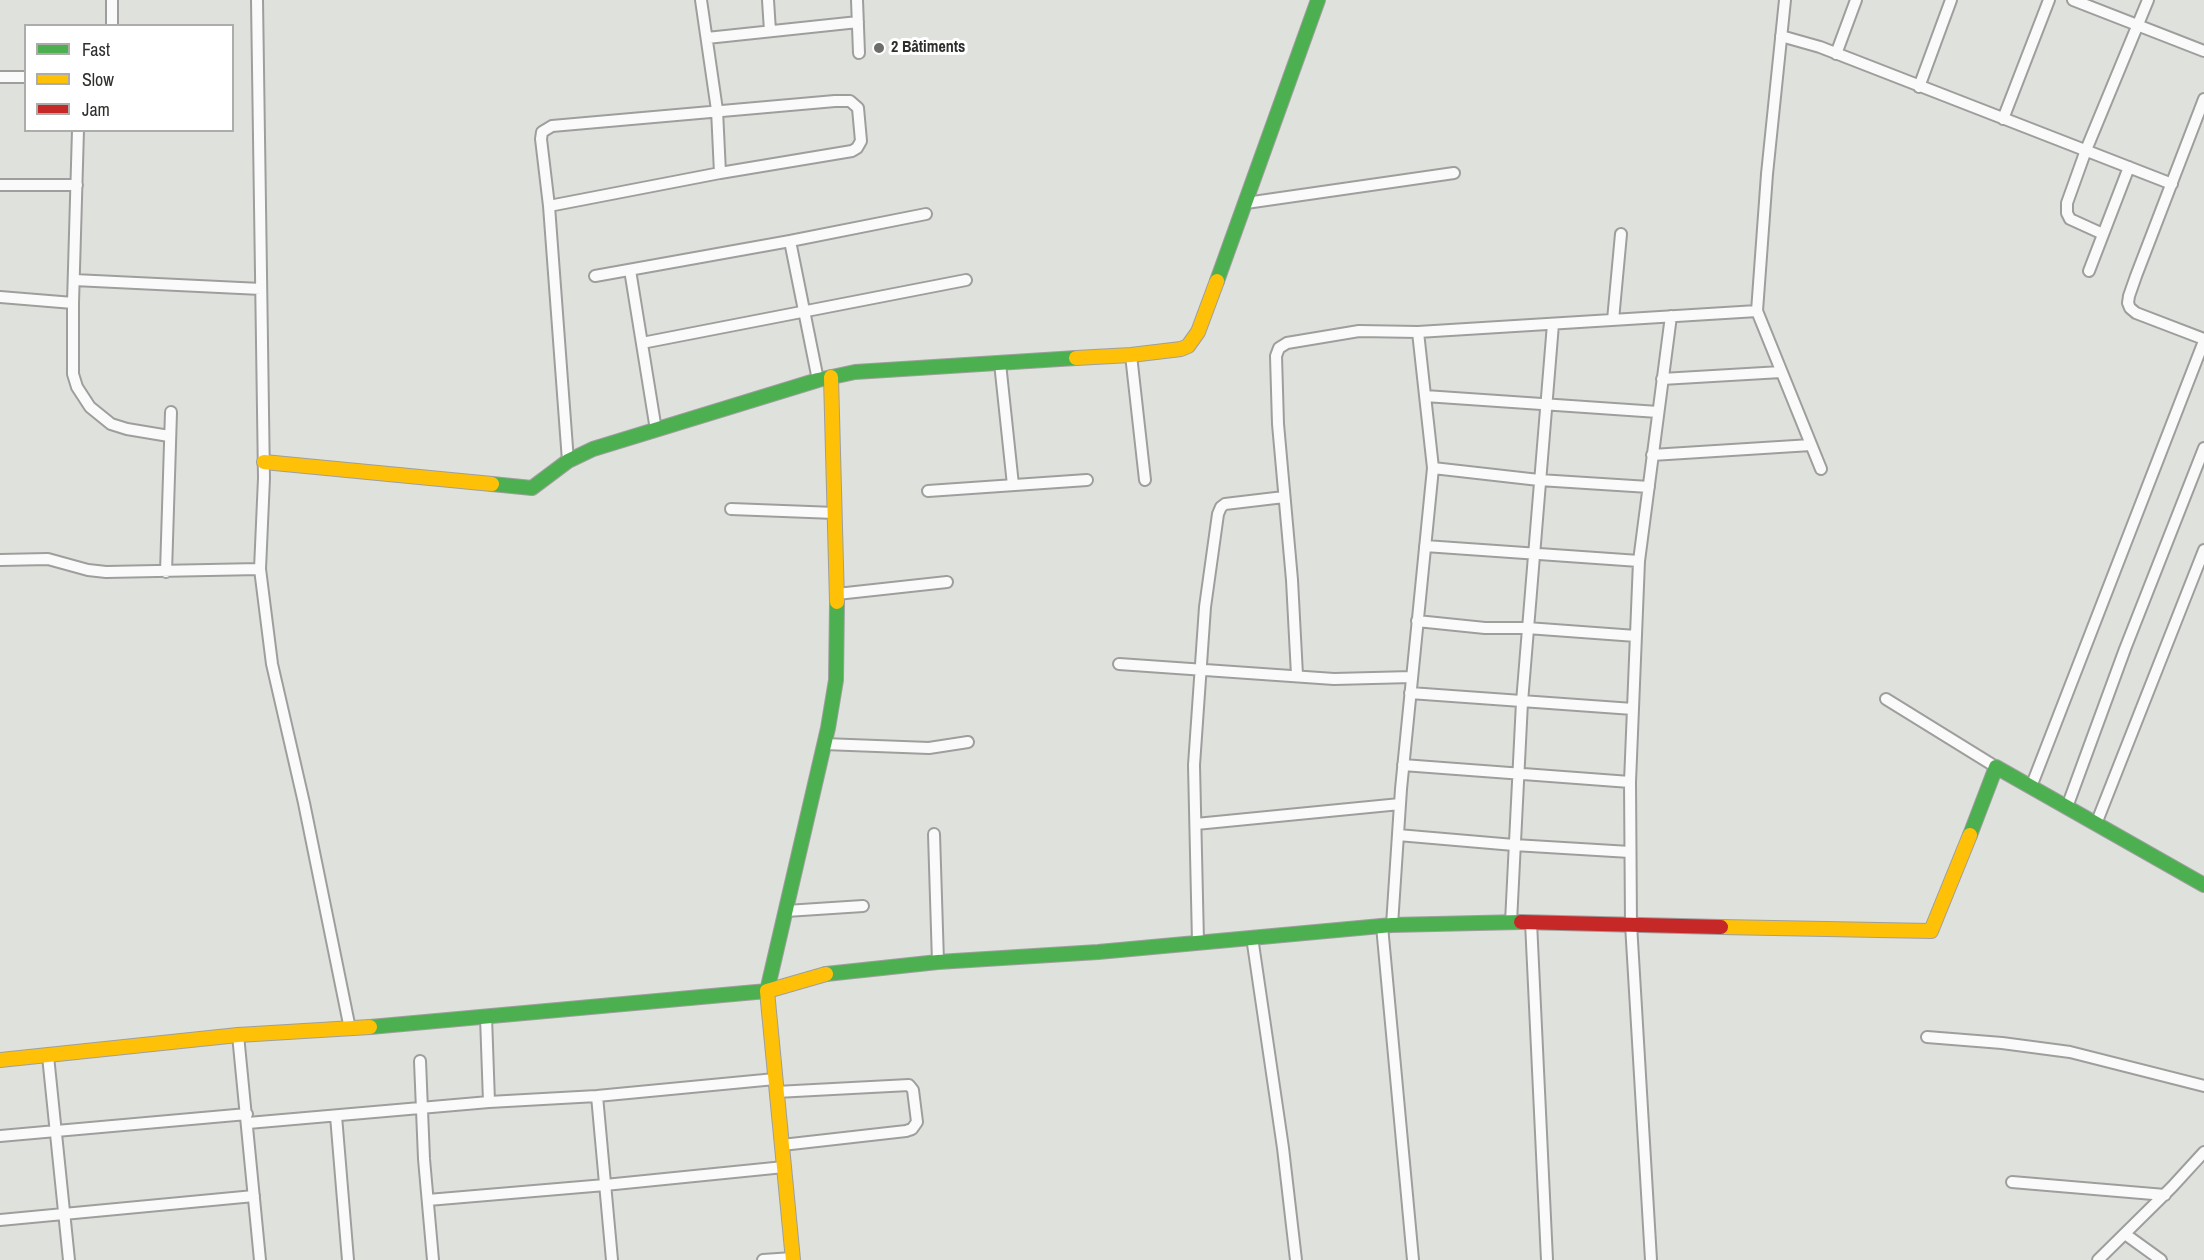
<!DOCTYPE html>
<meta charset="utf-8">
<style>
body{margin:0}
#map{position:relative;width:2204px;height:1260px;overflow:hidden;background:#dfe1dd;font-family:"Archivo Narrow",sans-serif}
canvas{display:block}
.legend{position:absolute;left:24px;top:24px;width:210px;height:108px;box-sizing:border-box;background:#fff;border:2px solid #acacab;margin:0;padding:8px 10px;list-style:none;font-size:18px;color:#2f302d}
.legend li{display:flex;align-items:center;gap:12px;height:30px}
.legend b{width:30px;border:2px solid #acacab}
</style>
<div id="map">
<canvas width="2204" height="1260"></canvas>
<ul class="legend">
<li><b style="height:8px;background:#4caf50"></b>Fast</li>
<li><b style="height:8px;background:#ffc107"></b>Slow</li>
<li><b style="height:8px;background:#c62828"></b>Jam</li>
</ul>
</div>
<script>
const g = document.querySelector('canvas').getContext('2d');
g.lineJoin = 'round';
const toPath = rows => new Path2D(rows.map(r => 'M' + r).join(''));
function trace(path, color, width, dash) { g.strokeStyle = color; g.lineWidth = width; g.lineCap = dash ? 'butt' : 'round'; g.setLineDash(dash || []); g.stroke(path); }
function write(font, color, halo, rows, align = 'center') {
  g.font = font + ' "Archivo Narrow",sans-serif'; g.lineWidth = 6; g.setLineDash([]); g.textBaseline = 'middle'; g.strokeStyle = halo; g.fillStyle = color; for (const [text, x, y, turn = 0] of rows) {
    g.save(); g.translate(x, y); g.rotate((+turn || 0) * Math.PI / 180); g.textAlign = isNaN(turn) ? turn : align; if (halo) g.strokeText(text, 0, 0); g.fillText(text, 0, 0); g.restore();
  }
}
const street = toPath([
 [257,0,264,478,260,569,272,664,304,803,350,1029],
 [701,0,717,110,720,173],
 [768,0,770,31],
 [857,0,859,53],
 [1785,0,1767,174,1757,311,1821,469],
 [2073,0,2204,51],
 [112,26,112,0],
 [1781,36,1820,47,2172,184],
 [707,38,858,22],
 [1836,54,1856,0],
 [0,77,26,77],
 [1919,87,1951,0],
 [2204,99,2136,276,2129,296,2128,303,2130,308,2136,313,2204,339],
 [2003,119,2049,0],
 [78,130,73,303,73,374,77,387,90,407,111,424,127,429,169,436],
 [0,185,77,185],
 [1246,203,1454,173],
 [549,206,720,173,852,151,857,148,861,141,858,108,850,101,835,101,552,126,542,132,541,139,549,206,568,461],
 [2103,234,2070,219,2067,213,2067,203,2086,150,2148,0],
 [790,241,818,380],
 [630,270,656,430],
 [2089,271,2129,167],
 [595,276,790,241,926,214],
 [74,280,261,289],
 [0,297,73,303],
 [1613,320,1621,234],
 [642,343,966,280],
 [1131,355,1145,480],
 [1000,363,1013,485],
 [1662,379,1781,372],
 [1425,396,1658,412],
 [1652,455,1811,445],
 [1433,468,1539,480,1649,487],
 [928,491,1087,480],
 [731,509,835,513],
 [1425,546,1639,561],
 [0,560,48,559,88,570,106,572,260,569],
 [166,572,171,412],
 [837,594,947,582],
 [1417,621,1485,628,1527,628,1636,636],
 [1119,664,1334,679,1412,677],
 [1297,675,1292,580,1278,424,1276,356,1279,348,1287,343,1359,331,1418,332,1757,311],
 [1410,693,1633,709],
 [1886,699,1996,767],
 [824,744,929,748,968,742],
 [1403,765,1630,782],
 [2031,787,2204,341],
 [2067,807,2125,649,2204,448],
 [1196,824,1400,804],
 [2096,824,2204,550],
 [934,834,938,962],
 [1398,835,1514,845,1630,852],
 [786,911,863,906],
 [1511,922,1522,702,1553,324],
 [1531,922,1547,1260],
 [1392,925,1401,789,1433,468,1418,332],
 [1382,926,1413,1260],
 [1252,937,1283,1148,1296,1260],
 [1198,942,1194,765,1205,607,1218,514,1221,507,1225,504,1284,497],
 [486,1017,489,1102],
 [238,1035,260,1260],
 [1927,1037,2002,1043,2070,1052,2204,1086],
 [48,1056,69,1260],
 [420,1061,424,1159,433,1260],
 [776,1092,909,1085,913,1090,917,1122,912,1129,906,1131,782,1145],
 [597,1096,612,1260],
 [336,1116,348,1260],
 [248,1123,489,1102,597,1096,775,1079],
 [0,1136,247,1114],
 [2012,1182,2165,1195],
 [428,1200,605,1185,784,1167],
 [0,1220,254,1196],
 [2125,1234,2161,1260],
 [763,1260,793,1258],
 [1651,1260,1631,924,1630,782,1639,561,1671,316],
 [2098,1260,2172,1187,2204,1152]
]);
const fast = toPath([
 [1217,281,1318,0],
 [492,484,532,488,568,461,593,449,818,380,855,372,1076,358],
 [1970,835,1996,767,2204,885],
 [826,974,938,962,1098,952,1392,925,1521,922],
 [370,1027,767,991,828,728,836,680,837,602]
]);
const slow = toPath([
 [1076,358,1131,355,1181,349,1188,346,1198,332,1217,281],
 [831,377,837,602],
 [264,462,492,484],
 [1721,927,1931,931,1970,835],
 [0,1060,238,1035,370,1027],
 [793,1260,767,991,826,974]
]);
const jam = toPath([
 [1521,922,1721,927]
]);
trace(street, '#9e9f9d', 14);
trace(fast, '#9e9f9d', 16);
trace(slow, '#9e9f9d', 16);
trace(jam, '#9e9f9d', 16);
trace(street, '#fafafa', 10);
trace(fast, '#4caf50', 14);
trace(slow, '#ffc107', 14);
trace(jam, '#c62828', 14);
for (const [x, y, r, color] of [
 [879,48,6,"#6d6e6b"]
]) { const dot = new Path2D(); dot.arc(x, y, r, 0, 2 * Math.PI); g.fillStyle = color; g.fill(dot); trace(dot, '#fff', 2); }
write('bold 16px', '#2f302d', '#fff', [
 ["2 Bâtiments",891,48]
], 'left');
</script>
